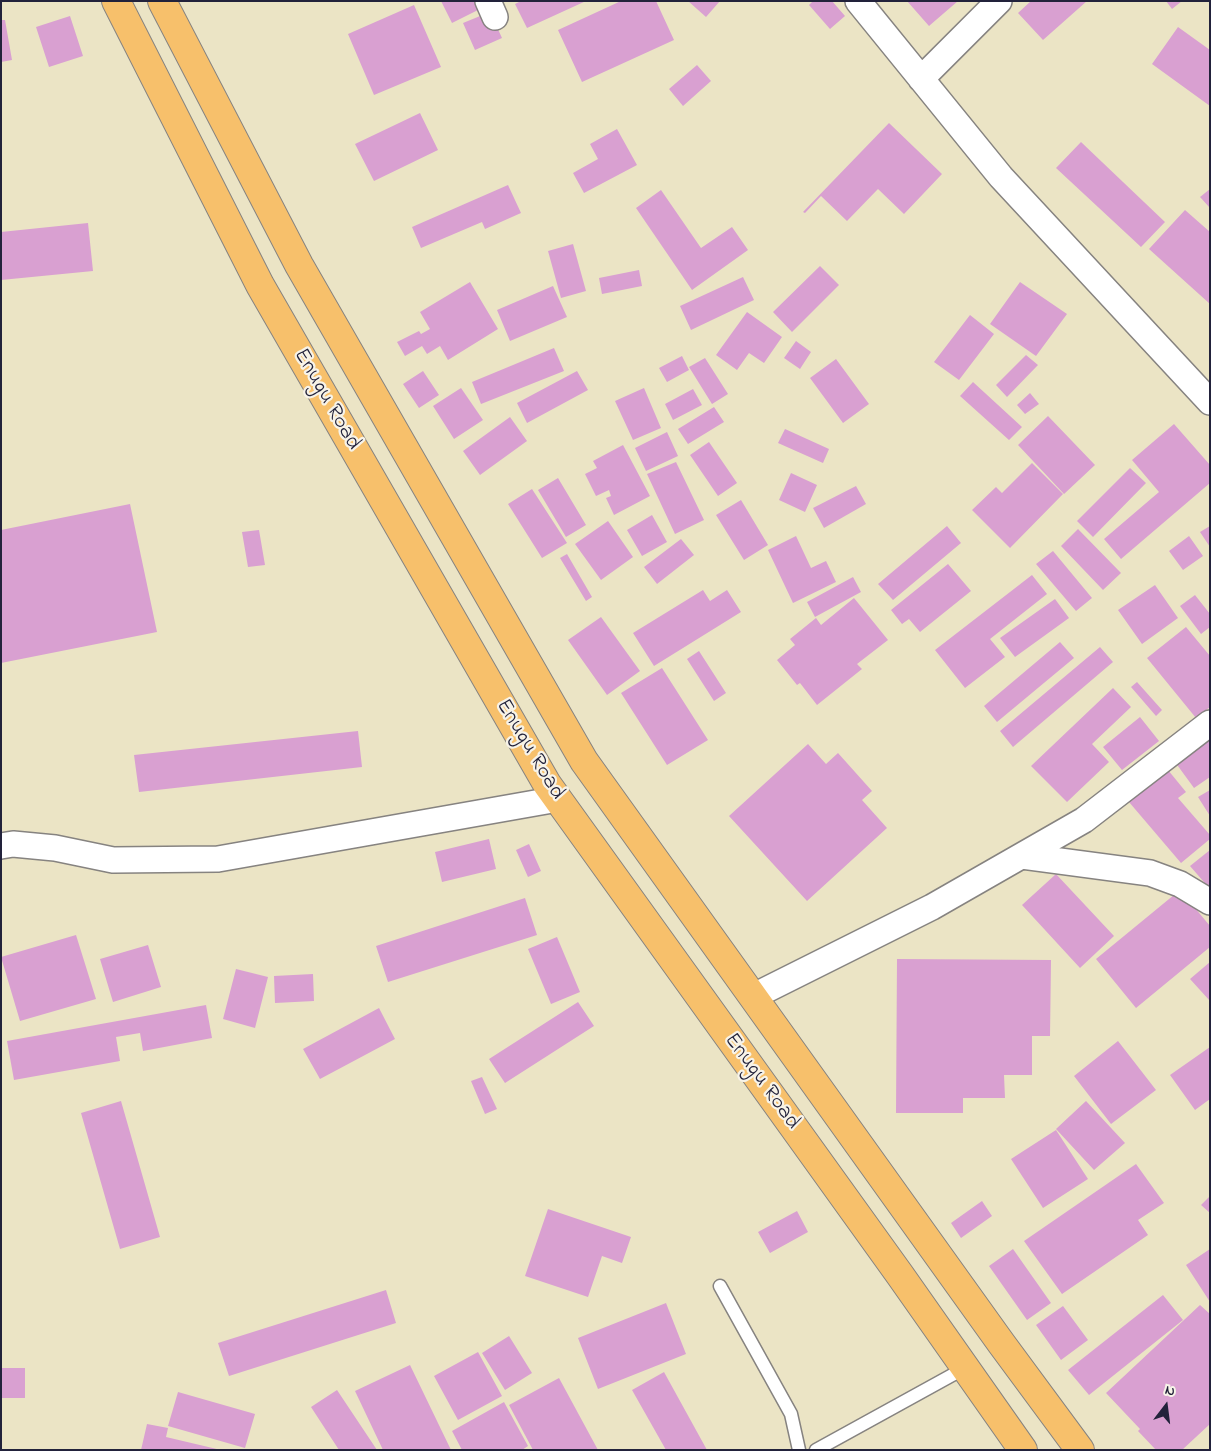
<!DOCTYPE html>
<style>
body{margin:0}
#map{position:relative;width:1211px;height:1451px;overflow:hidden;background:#ebe4c5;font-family:"Indie Flower",sans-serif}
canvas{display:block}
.frame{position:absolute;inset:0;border:2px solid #22223b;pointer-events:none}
.north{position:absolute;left:1141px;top:1381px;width:50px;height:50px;-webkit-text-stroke:4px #f7f3e8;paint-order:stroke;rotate:15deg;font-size:14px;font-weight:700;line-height:20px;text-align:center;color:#22223b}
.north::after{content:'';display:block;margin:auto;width:18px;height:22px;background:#22223b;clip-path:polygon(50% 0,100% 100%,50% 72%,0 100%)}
</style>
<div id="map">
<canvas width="1211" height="1451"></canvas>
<div class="frame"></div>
<div class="north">N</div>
</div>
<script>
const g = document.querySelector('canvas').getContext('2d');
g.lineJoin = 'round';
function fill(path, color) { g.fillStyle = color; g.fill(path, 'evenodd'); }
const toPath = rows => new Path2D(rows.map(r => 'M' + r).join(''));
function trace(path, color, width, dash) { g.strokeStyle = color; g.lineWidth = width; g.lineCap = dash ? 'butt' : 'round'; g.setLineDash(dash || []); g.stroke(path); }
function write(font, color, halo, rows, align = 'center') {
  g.font = font + ' "Indie Flower",sans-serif'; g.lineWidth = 4.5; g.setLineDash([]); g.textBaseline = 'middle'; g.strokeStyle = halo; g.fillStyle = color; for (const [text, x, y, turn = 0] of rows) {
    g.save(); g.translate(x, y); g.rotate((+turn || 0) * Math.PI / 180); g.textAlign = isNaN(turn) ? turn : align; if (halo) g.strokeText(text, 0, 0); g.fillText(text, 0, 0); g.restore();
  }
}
fill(toPath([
 [441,1,481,1,484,7,452,23],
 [521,1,586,1,527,28,515,4],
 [621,1,656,1,674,40,582,82,558,30],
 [688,1,720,1,706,17],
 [813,1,832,1,845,16,830,29,809,5],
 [907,1,958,1,929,26],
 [1031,1,1087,1,1043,40,1018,13],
 [1166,1,1182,1,1172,9],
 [414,5,441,67,374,95,348,34],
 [490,12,502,38,475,50,463,23],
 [70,16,83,56,49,67,36,27],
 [1,20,5,20,12,60,1,62],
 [1178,27,1210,50,1210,106,1152,64],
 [697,65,711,81,683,106,669,89],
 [420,113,438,150,374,181,355,144],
 [889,123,942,174,904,214,878,189,847,221,821,196,805,213,803,212],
 [617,129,637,165,584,193,573,173,598,159,590,144],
 [1081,142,1165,222,1141,247,1056,168],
 [508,185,521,213,485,229,482,222,421,248,412,227],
 [1210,189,1210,208,1200,197],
 [661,190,701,248,732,227,748,250,692,290,636,208],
 [1185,210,1210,232,1210,304,1149,249],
 [88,223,93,271,1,280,1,232],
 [573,244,586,291,561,298,548,251],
 [820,266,839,285,792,332,773,312],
 [639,270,642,286,602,294,599,278],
 [743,277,754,300,691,330,680,306],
 [470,282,498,329,448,360,440,346,427,354,422,346,405,356,397,342,419,331,421,334,430,329,420,312],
 [1020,282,1067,314,1036,356,990,324],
 [553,286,567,317,510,341,497,310],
 [747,312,782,337,764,363,749,353,737,370,716,355],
 [970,315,994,334,959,380,934,362],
 [796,341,811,352,800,369,784,358],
 [554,348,564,371,481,404,472,382],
 [1026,355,1038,365,1007,397,996,385],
 [682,356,689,370,667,382,659,368],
 [705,358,728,394,712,404,689,367],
 [836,359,869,404,843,423,810,378],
 [423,371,439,395,419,408,403,384],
 [577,371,588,390,527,423,517,403],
 [973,382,1022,427,1009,440,960,396],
 [461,388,483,420,454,439,433,406],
 [644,388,661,428,633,440,615,401],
 [693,389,702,405,673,420,665,404],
 [1030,393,1039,404,1025,414,1017,405],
 [714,407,724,422,688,444,678,429],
 [1048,416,1095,465,1064,494,1018,445],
 [510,417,527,441,480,475,463,451],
 [1174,424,1210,465,1210,483,1121,559,1104,539,1159,492,1132,460],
 [785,429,829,449,823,463,778,443],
 [667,432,678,456,646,471,635,448],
 [709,442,737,483,718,496,690,455],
 [623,445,650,496,614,515,606,498,611,496,609,490,596,496,585,474,597,468,593,461],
 [676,462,704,520,675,534,647,474],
 [1032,463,1063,494,1010,548,972,510,996,487,1002,493],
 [1130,468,1146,483,1093,537,1077,521],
 [791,473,817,485,805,512,779,500],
 [558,478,586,525,566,537,538,490],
 [856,486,866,504,824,528,813,508],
 [532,489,567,543,542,558,508,504],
 [741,500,768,545,744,560,716,515],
 [130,504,157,632,1,663,1,530],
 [652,515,667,542,642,556,627,530],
 [608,521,633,557,601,580,575,544],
 [947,526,961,543,893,600,878,584],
 [1210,526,1210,547,1200,532],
 [1078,529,1121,573,1103,590,1061,546],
 [259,530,265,565,248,567,242,532],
 [796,536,811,568,826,561,836,582,793,603,768,550],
 [1189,536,1203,556,1183,570,1169,551],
 [681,539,694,555,657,584,644,567],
 [1053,551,1092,598,1076,611,1036,564],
 [567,554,592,597,586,601,560,558],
 [948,564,971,591,920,632,909,619,902,624,891,610],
 [1032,575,1047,594,990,639,1005,657,965,688,935,650],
 [853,577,861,592,815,617,807,602],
 [1155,585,1178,618,1142,644,1118,610],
 [703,590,710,601,727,590,741,612,654,666,633,633],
 [1195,595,1210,614,1210,627,1201,634,1180,606],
 [854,598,888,640,857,664,862,669,817,705,800,683,797,685,777,660,795,645,790,639,816,618,821,625],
 [1055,599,1069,618,1015,657,1000,638],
 [601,617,640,671,607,695,568,640],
 [1186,627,1210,656,1210,707,1196,718,1147,658],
 [1060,642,1074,658,997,722,984,706],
 [1100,647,1113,662,1013,747,1000,731],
 [699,651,726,693,714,701,687,659],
 [662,668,708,740,667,765,621,693],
 [1137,682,1162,710,1156,716,1131,687],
 [1113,688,1131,707,1092,744,1109,762,1067,802,1031,766],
 [1140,717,1159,741,1122,770,1103,747],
 [358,731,362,767,139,792,134,755],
 [1210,737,1210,777,1194,788,1175,762],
 [808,744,826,764,838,753,872,791,862,800,887,828,807,901,729,816],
 [1168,770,1186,792,1178,798,1210,835,1210,839,1181,863,1129,802],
 [1210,790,1210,816,1198,797],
 [489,839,496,869,442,882,435,852],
 [529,844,541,871,528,877,516,850],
 [1210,850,1210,889,1190,866],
 [1056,874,1114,936,1080,968,1022,905],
 [1180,890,1210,926,1210,947,1136,1008,1096,959],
 [525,898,537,935,388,982,376,946],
 [76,935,96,999,20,1021,1,957],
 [557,937,580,992,551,1004,528,949],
 [148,945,161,987,113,1002,100,959],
 [897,959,1051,960,1050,1036,1032,1036,1032,1075,1004,1075,1005,1098,963,1098,963,1113,896,1113],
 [1210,962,1210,1001,1190,979],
 [236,969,268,977,255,1028,223,1019],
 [313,974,314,1001,275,1003,274,976],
 [578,1002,594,1026,505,1083,489,1059],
 [206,1005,212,1038,143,1051,140,1033,116,1037,120,1061,14,1080,7,1041],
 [379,1008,395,1039,320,1079,303,1049],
 [1118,1041,1156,1090,1111,1124,1074,1076],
 [1210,1047,1210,1099,1195,1110,1170,1075],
 [482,1077,497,1109,485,1114,471,1081],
 [121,1101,160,1237,120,1249,81,1113],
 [1086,1101,1125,1143,1094,1170,1056,1129],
 [1056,1130,1088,1179,1043,1208,1011,1159],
 [1136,1164,1164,1203,1138,1220,1148,1235,1062,1294,1024,1241],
 [1210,1196,1210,1213,1201,1205],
 [982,1201,992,1216,961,1238,951,1223],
 [548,1209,631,1237,622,1263,602,1256,588,1297,525,1276],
 [797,1211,808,1232,770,1253,758,1232],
 [1013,1249,1051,1303,1027,1320,989,1266],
 [1210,1249,1210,1302,1186,1265],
 [386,1290,396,1323,229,1376,218,1343],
 [1163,1295,1183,1320,1089,1395,1068,1370],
 [666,1303,686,1354,598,1389,578,1338],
 [1200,1305,1210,1314,1210,1424,1182,1450,1156,1450,1138,1431,1140,1429,1106,1393],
 [1063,1306,1088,1340,1061,1360,1036,1325],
 [509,1336,532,1373,505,1390,482,1353],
 [478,1352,502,1396,458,1420,434,1376],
 [410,1365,451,1450,383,1450,355,1391],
 [1,1368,25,1368,25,1398,1,1398],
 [664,1372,707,1450,666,1450,632,1390],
 [559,1378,598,1450,533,1450,509,1405],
 [337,1390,377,1450,339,1450,311,1407],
 [178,1392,255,1414,245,1448,168,1426],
 [504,1402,528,1446,522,1450,462,1450,452,1431],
 [147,1424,168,1428,166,1437,221,1450,141,1450]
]), '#d9a0d1');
const lane = toPath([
 [720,1286,791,1414,799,1450],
 [816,1450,965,1368]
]);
const street = toPath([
 [488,1,495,17],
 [858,1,1001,177,1210,402],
 [921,79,999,1],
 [1,846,13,844,55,848,113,860,218,859,558,799],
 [1022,856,1150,873,1180,884,1210,902],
 [754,996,932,907,1084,820,1210,723]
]);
const primary = toPath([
 [116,1,260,285,547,784,900,1275,1023,1450],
 [162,1,299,265,584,761,1001,1343,1080,1450]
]);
trace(lane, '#868380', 15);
trace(street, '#868380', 28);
trace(primary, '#868380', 30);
trace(lane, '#fff', 12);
trace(street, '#fff', 25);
trace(primary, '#f7c06b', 28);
write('22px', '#22223b', '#f7f3e8', [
 ["Enugu Road",326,400,60],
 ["Enugu Road",529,750,59],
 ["Enugu Road",761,1082,54]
]);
</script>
